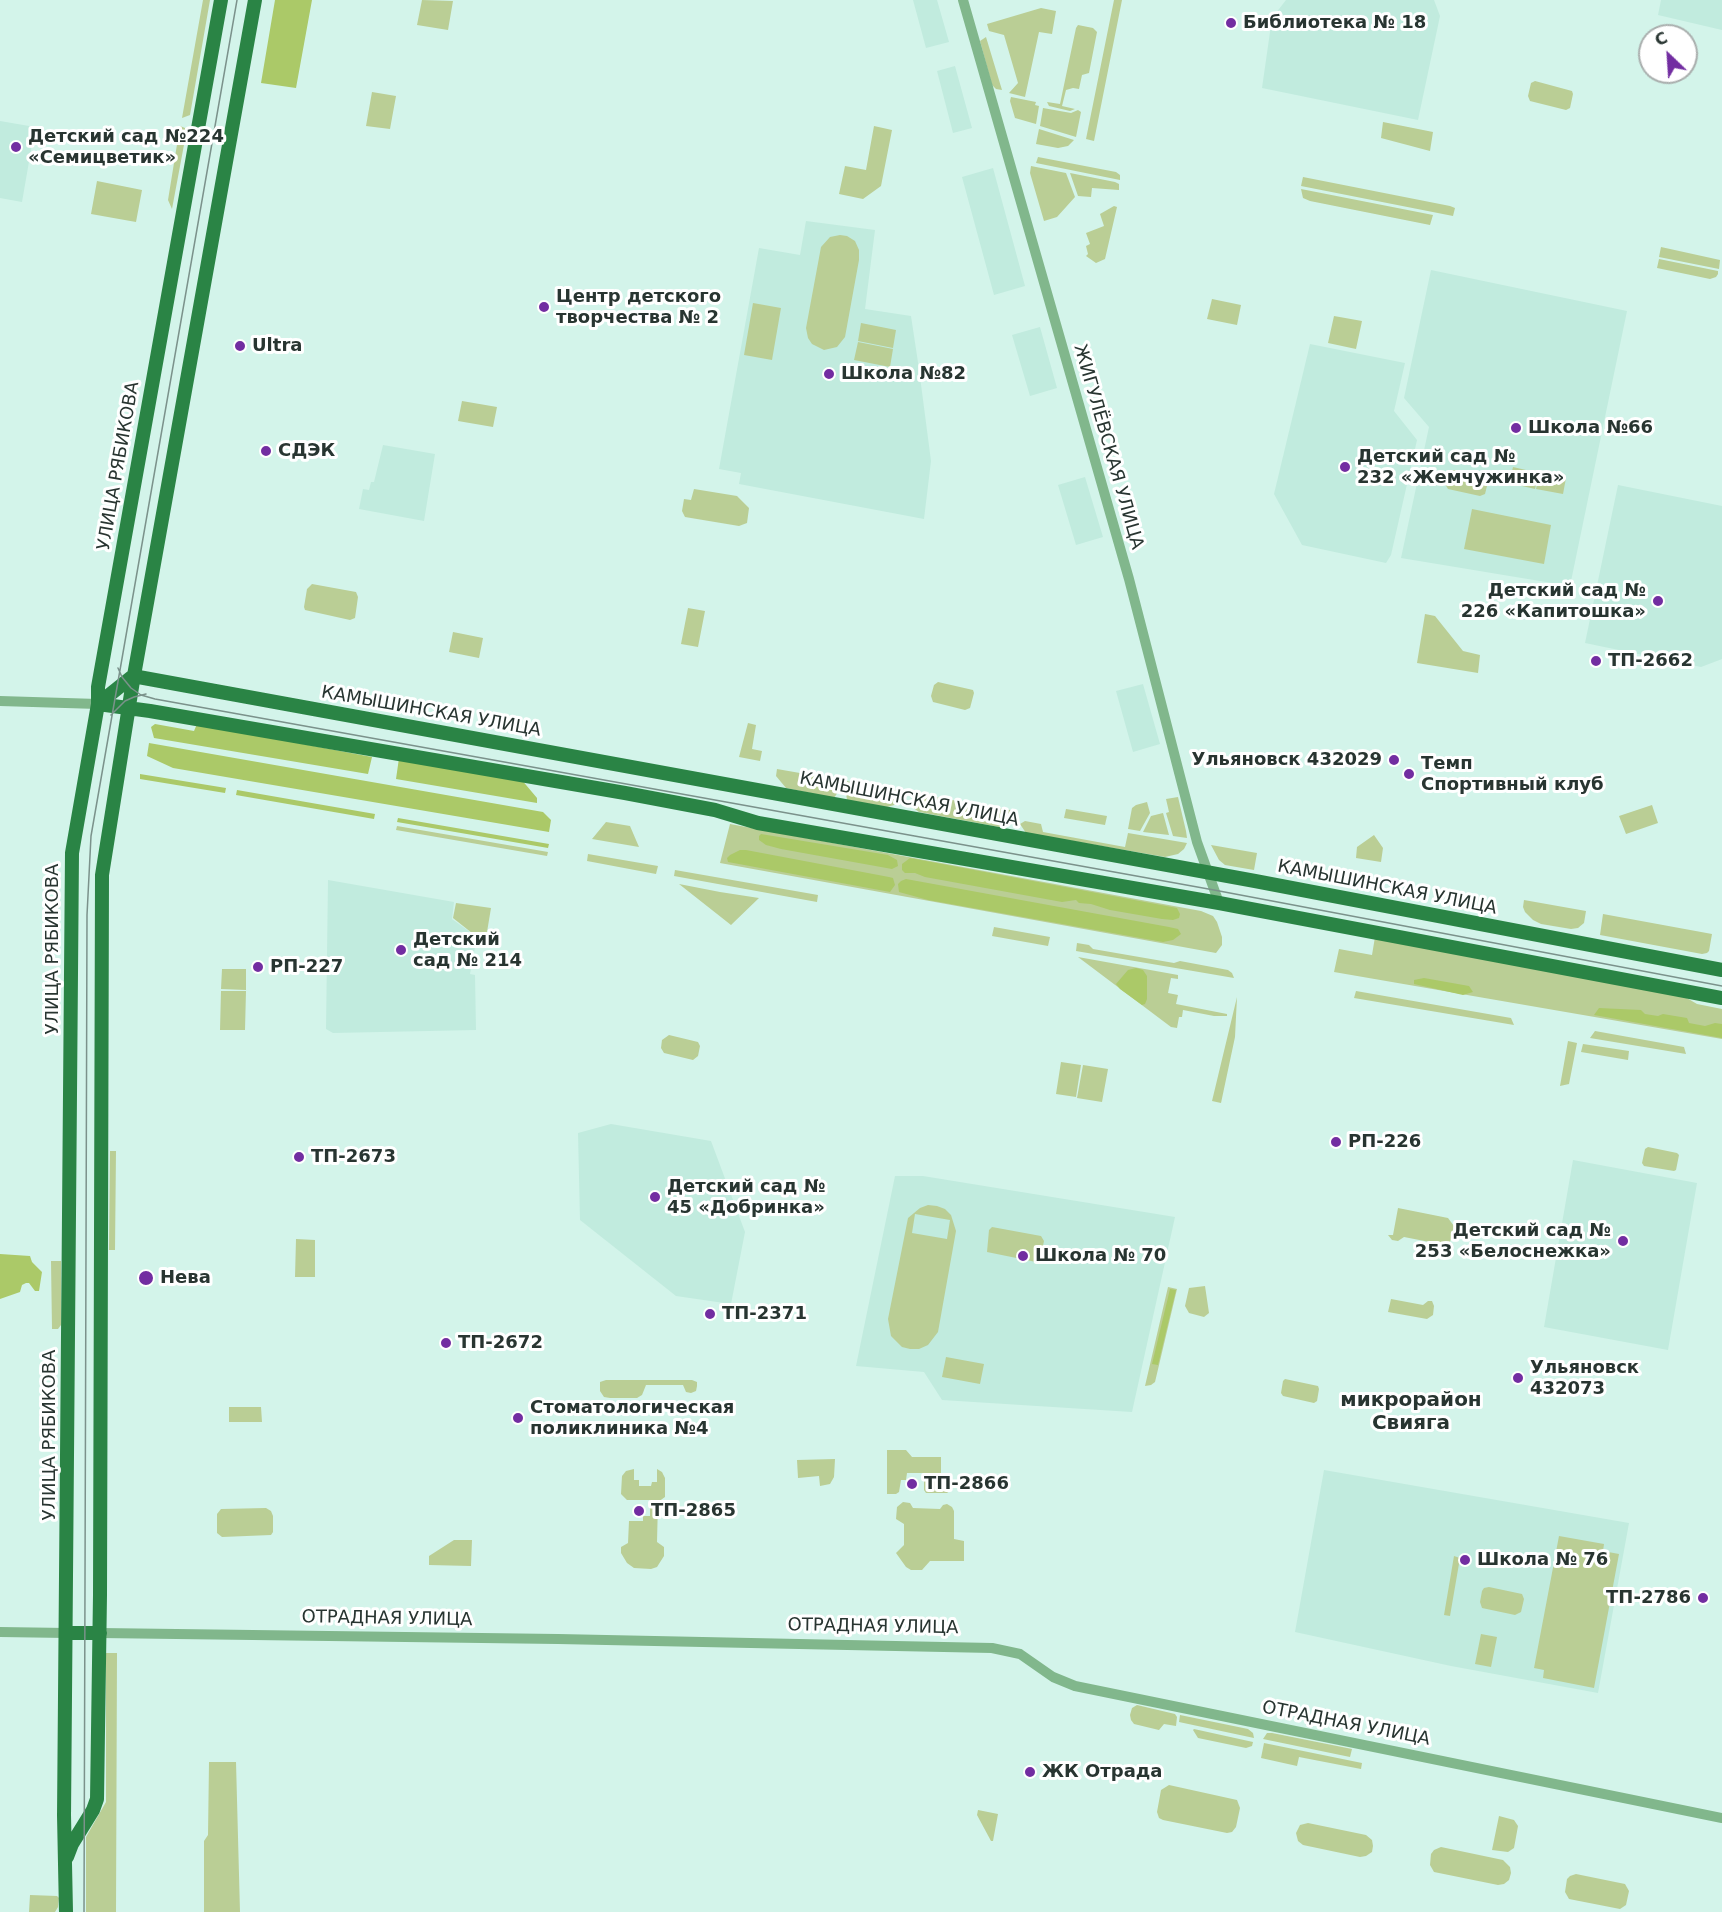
<!DOCTYPE html>
<meta charset="utf-8">
<style>
body{margin:0}
#map{position:relative;width:1722px;height:1912px;overflow:hidden;background:#d3f4ea;font-family:"DejaVu Sans",sans-serif}
canvas{display:block}
.north{position:absolute;left:1638px;top:24px;width:60px;height:60px;box-sizing:border-box;background:#fff;border:2px solid #a9aead;border-radius:50%;rotate:335deg;font-size:16px;font-weight:700;line-height:24px;text-align:center;color:#283531}
.north::after{content:'';display:block;margin:auto;width:21px;height:27px;background:#722da1;clip-path:polygon(50% 0,100% 100%,50% 72%,0 100%)}
</style>
<div id="map">
<canvas width="1722" height="1912"></canvas>
<div class="north">С</div>
</div>
<script>
const g = document.querySelector('canvas').getContext('2d');
g.lineJoin = 'round';
function fill(path, color) { g.fillStyle = color; g.fill(path, 'evenodd'); }
const toPath = rows => new Path2D(rows.map(r => 'M' + r).join(''));
function trace(path, color, width, dash) { g.strokeStyle = color; g.lineWidth = width; g.lineCap = dash ? 'butt' : 'round'; g.setLineDash(dash || []); g.stroke(path); }
function write(font, color, halo, rows, align = 'center') {
  g.font = font + ' "DejaVu Sans",sans-serif'; g.lineWidth = 6; g.setLineDash([]); g.textBaseline = 'middle'; g.strokeStyle = halo; g.fillStyle = color; for (const [text, x, y, turn = 0] of rows) {
    g.save(); g.translate(x, y); g.rotate((+turn || 0) * Math.PI / 180); g.textAlign = isNaN(turn) ? turn : align; if (halo) g.strokeText(text, 0, 0); g.fillText(text, 0, 0); g.restore();
  }
}
fill(toPath([
 [913,0,937,0,949,42,926,48],
 [1286,0,1434,0,1440,16,1418,120,1262,88,1272,18],
 [1661,0,1722,0,1722,30,1658,15],
 [955,66,972,128,953,133,937,71],
 [0,121,35,127,22,202,0,198],
 [993,168,1025,286,994,295,962,177],
 [806,221,875,230,865,309,911,316,919,369,931,461,924,519,739,484,741,473,719,469,759,248,800,255],
 [1431,270,1627,311,1570,586,1401,558,1429,427,1404,398],
 [1040,327,1057,388,1030,396,1012,335],
 [1310,344,1405,363,1394,411,1417,440,1391,555,1386,563,1302,545,1274,494],
 [383,445,435,454,424,521,359,509,363,489,369,490,371,482,374,482],
 [1085,477,1103,537,1076,545,1058,485],
 [1618,485,1722,506,1722,659,1701,667,1585,643],
 [1143,684,1160,744,1133,752,1116,691],
 [328,880,454,902,452,919,477,937,470,974,475,975,476,1030,333,1033,326,1029],
 [611,1124,711,1141,745,1232,731,1304,676,1296,580,1220,578,1133],
 [1573,1160,1697,1183,1668,1350,1544,1327],
 [895,1176,923,1176,1175,1217,1132,1412,942,1400,924,1372,856,1366],
 [1324,1470,1629,1523,1598,1693,1451,1666,1295,1632]
]), '#c1ebde');
fill(toPath([
 [203,0,210,0,190,115,182,118],
 [422,0,453,1,448,30,417,25],
 [1114,0,1122,0,1094,141,1086,139],
 [1041,8,1056,11,1052,34,1039,32,1025,97,1009,93,1018,83,1004,35,989,31,987,24],
 [1078,25,1093,28,1097,32,1089,73,1082,75,1079,89,1073,88,1066,90,1062,106,1075,109,1070,111,1049,106,1047,102,1060,104,1076,28],
 [986,37,1002,90,996,89,992,85,980,41],
 [1535,81,1572,91,1573,94,1570,108,1566,110,1530,101,1528,96,1531,83],
 [372,92,396,96,390,129,366,126],
 [1011,97,1036,102,1035,105,1039,106,1036,124,1015,118,1010,101],
 [1043,108,1071,113,1078,110,1081,112,1076,137,1040,126],
 [1383,122,1433,132,1430,151,1381,138],
 [180,126,185,128,186,134,172,209,168,200],
 [874,126,892,130,881,186,863,199,839,194,845,166,866,170],
 [1039,129,1074,140,1068,146,1058,148,1036,144],
 [1038,157,1116,172,1120,175,1120,180,1036,163],
 [1031,166,1066,173,1075,197,1057,217,1044,221,1030,173],
 [1070,173,1115,182,1119,184,1119,190,1092,188,1091,197,1078,196],
 [1303,177,1450,206,1455,208,1453,216,1301,186],
 [97,181,142,190,136,222,91,214],
 [1301,189,1433,215,1430,225,1310,201,1303,198],
 [1114,206,1117,207,1105,259,1096,263,1086,256,1088,254,1086,246,1090,244,1086,233,1104,226,1100,214],
 [840,235,847,236,855,241,859,250,859,260,845,337,837,347,824,350,812,344,808,338,806,328,821,247,830,237],
 [1661,247,1720,260,1719,269,1659,257],
 [1659,259,1718,271,1718,274,1716,277,1710,279,1657,268],
 [1212,299,1241,305,1237,325,1207,319],
 [753,303,781,308,772,360,744,355],
 [1334,316,1362,321,1356,349,1328,343],
 [861,323,896,330,893,348,858,341],
 [858,342,893,349,890,367,854,360],
 [462,401,497,407,493,427,458,421],
 [1513,467,1539,473,1535,489,1509,483],
 [1454,470,1486,478,1488,482,1485,494,1480,496,1448,489,1445,484,1447,474,1449,471],
 [1540,473,1566,478,1563,494,1536,489],
 [694,489,737,496,749,508,747,523,739,526,685,517,682,511,684,499,691,500],
 [1472,509,1551,525,1544,564,1464,549],
 [312,584,356,592,358,597,355,618,350,620,305,610,304,607,307,589],
 [688,608,705,611,698,647,681,644],
 [1425,614,1435,616,1463,651,1480,655,1478,673,1417,663],
 [453,632,483,638,479,658,449,652],
 [938,682,973,690,974,693,970,708,965,710,933,702,931,696,934,685],
 [748,723,756,725,752,749,762,751,760,761,739,757],
 [777,769,903,791,898,804,887,807,847,800,846,793,838,792,834,798,786,788,776,776],
 [912,793,1016,811,1014,820,1008,825,999,827,919,812,912,807],
 [1178,797,1186,831,1187,838,1173,836,1166,813,1169,812,1166,799],
 [1147,802,1150,813,1140,831,1128,829,1132,808,1136,805],
 [1652,805,1658,823,1626,834,1619,816],
 [1066,809,1107,816,1105,825,1064,818],
 [1163,813,1169,835,1143,832,1151,816],
 [1025,821,1041,824,1043,832,1125,847,1128,833,1187,843,1184,849,1178,854,1165,857,1026,833,1020,824],
 [606,822,630,826,639,847,592,839],
 [730,824,1201,911,1213,916,1217,922,1222,937,1222,945,1216,953,720,863],
 [397,826,548,852,547,856,396,830],
 [1374,835,1383,848,1381,862,1356,858,1357,847],
 [1211,845,1257,853,1254,870,1225,865,1219,860],
 [588,854,658,866,656,874,587,861],
 [675,870,818,895,817,902,674,876],
 [679,884,720,892,759,898,731,925],
 [1524,900,1586,911,1584,923,1578,928,1571,929,1541,924,1533,920,1525,912,1523,907],
 [456,903,491,908,486,938,477,937,453,918],
 [1603,914,1712,934,1709,951,1707,953,1702,954,1600,935],
 [994,927,1050,937,1048,946,992,936],
 [1375,937,1685,997,1697,1004,1722,1009,1722,1039,1334,972,1339,949,1372,955],
 [1077,943,1089,945,1093,949,1174,963,1180,961,1228,970,1232,973,1234,978,1076,951],
 [1078,957,1178,975,1178,979,1171,978,1168,993,1178,995,1176,1004,1227,1014,1227,1016,1214,1016,1183,1010,1182,1017,1179,1017,1177,1028,1171,1027],
 [222,969,246,969,246,990,221,989],
 [221,991,246,991,245,1030,220,1030],
 [1356,991,1511,1018,1514,1025,1354,998],
 [1237,997,1235,1037,1221,1103,1212,1101],
 [1595,1031,1684,1047,1686,1054,1590,1038],
 [669,1035,698,1042,700,1046,698,1056,693,1060,664,1053,661,1048,662,1040],
 [1568,1041,1577,1043,1569,1084,1560,1086],
 [1583,1044,1629,1051,1628,1060,1581,1052],
 [1061,1062,1081,1065,1076,1097,1056,1094],
 [1083,1065,1108,1069,1102,1102,1077,1098],
 [1648,1147,1677,1153,1679,1155,1676,1170,1674,1171,1644,1166,1642,1163,1645,1149],
 [110,1151,116,1151,115,1250,109,1250],
 [928,1205,937,1206,945,1209,951,1215,956,1231,938,1332,928,1345,919,1349,910,1349,902,1347,891,1336,888,1319,908,1218,920,1208],
 [915,1214,950,1220,947,1239,912,1233],
 [1398,1208,1448,1218,1454,1226,1450,1242,1445,1245,1404,1237,1398,1241,1392,1240,1388,1235,1393,1235],
 [992,1227,1041,1236,1044,1241,1040,1260,1036,1262,987,1252,989,1230],
 [296,1239,315,1240,315,1277,295,1277],
 [51,1261,61,1261,61,1325,58,1329,52,1329],
 [1205,1286,1209,1313,1204,1317,1189,1313,1185,1306,1189,1288],
 [1168,1287,1177,1289,1155,1382,1151,1385,1145,1386],
 [1391,1299,1423,1305,1428,1301,1432,1301,1434,1306,1433,1315,1427,1319,1388,1312],
 [946,1357,984,1364,980,1384,942,1377],
 [1285,1379,1318,1386,1319,1389,1317,1401,1314,1403,1283,1396,1281,1393,1283,1381],
 [606,1380,692,1380,697,1382,697,1386,696,1391,691,1393,686,1392,683,1385,646,1385,642,1395,637,1398,610,1398,604,1397,600,1391,600,1382],
 [229,1407,261,1407,262,1422,229,1422],
 [887,1450,906,1450,912,1457,941,1457,941,1476,951,1479,952,1489,947,1493,926,1493,924,1490,924,1473,907,1473,906,1480,901,1480,899,1492,896,1494,887,1494],
 [835,1459,834,1477,830,1484,820,1486,819,1476,798,1478,797,1460],
 [634,1469,634,1480,639,1480,639,1486,651,1486,652,1482,657,1482,657,1469,662,1472,665,1478,665,1497,658,1502,657,1542,664,1547,664,1556,657,1567,651,1569,634,1568,627,1563,621,1553,621,1547,628,1543,629,1521,643,1521,643,1516,650,1516,650,1500,627,1500,621,1494,622,1476,626,1471],
 [903,1502,910,1503,913,1508,940,1509,943,1505,947,1504,952,1507,954,1511,954,1539,964,1541,964,1561,930,1561,922,1570,911,1570,906,1567,896,1553,904,1545,904,1524,896,1519,897,1507],
 [266,1508,271,1511,273,1516,273,1532,271,1535,222,1537,217,1533,217,1514,221,1509],
 [1559,1536,1604,1544,1603,1551,1619,1554,1594,1688,1543,1678,1544,1670,1534,1668],
 [454,1540,472,1540,471,1566,429,1565,429,1556],
 [1454,1556,1460,1558,1450,1616,1444,1615],
 [1489,1587,1522,1594,1524,1599,1521,1612,1515,1615,1482,1608,1480,1602,1482,1591,1484,1588],
 [1481,1634,1497,1637,1491,1667,1475,1664],
 [106,1653,117,1653,116,1912,86,1912,86,1837,106,1802],
 [1137,1705,1175,1714,1177,1717,1176,1726,1164,1724,1159,1730,1134,1724,1131,1720,1130,1715,1132,1708],
 [1180,1715,1248,1729,1253,1733,1254,1738,1179,1722],
 [1194,1729,1253,1742,1252,1746,1246,1748,1198,1738,1193,1730],
 [1267,1733,1272,1733,1352,1749,1350,1757,1263,1739],
 [1264,1743,1362,1763,1361,1769,1299,1757,1297,1766,1261,1758],
 [209,1762,236,1762,240,1912,204,1912,204,1841,208,1835],
 [1169,1785,1237,1800,1240,1808,1236,1827,1232,1832,1227,1833,1163,1820,1159,1818,1157,1812,1161,1790],
 [978,1810,998,1814,993,1841,991,1841,977,1815],
 [1499,1816,1514,1820,1518,1826,1514,1848,1508,1852,1492,1850],
 [1308,1823,1366,1835,1372,1840,1373,1846,1372,1852,1366,1856,1360,1857,1303,1845,1298,1841,1296,1833,1300,1825],
 [1441,1847,1503,1860,1510,1867,1511,1873,1509,1880,1504,1884,1498,1885,1434,1872,1430,1865,1431,1854,1434,1850],
 [1576,1874,1625,1884,1629,1891,1626,1905,1620,1909,1569,1899,1565,1892,1567,1879,1570,1876],
 [30,1895,57,1896,59,1898,58,1907,55,1912,29,1912]
]), '#bace95');
fill(toPath([
 [275,0,312,0,296,88,261,83],
 [155,724,194,731,197,724,372,757,368,774,154,738,151,727],
 [149,743,543,812,551,820,549,832,173,768,147,756],
 [399,758,521,779,537,798,537,803,396,779],
 [140,774,226,788,225,793,140,779],
 [237,790,375,814,374,819,236,795],
 [398,818,549,844,548,848,397,822],
 [761,834,888,855,897,860,898,866,892,869,781,849,766,845,759,840,759,836],
 [740,850,746,850,889,877,893,878,895,885,890,892,728,862,727,858,730,855],
 [910,858,1177,908,1180,914,1179,918,1173,920,1162,919,1110,910,1091,904,1079,903,1076,900,1062,902,925,877,915,873,905,873,902,870,902,864],
 [906,879,1169,927,1178,929,1181,934,1173,940,1163,942,928,900,899,892,898,884,901,881],
 [1136,968,1143,970,1147,976,1147,999,1145,1004,1142,1005,1120,989,1116,984,1128,970],
 [1424,978,1469,986,1473,992,1463,995,1414,984,1414,980],
 [1599,1008,1641,1010,1645,1014,1658,1016,1663,1014,1687,1018,1689,1023,1705,1026,1715,1023,1722,1024,1722,1038,1594,1015],
 [0,1254,30,1256,32,1262,42,1272,39,1291,35,1291,29,1283,26,1283,22,1285,20,1292,0,1299],
 [1170,1289,1176,1290,1158,1365,1152,1364]
]), '#abc968');
trace(toPath([
 [963,0,1129,579,1197,842,1219,903],
 [0,701,98,704],
 [0,1632,67,1633],
 [100,1633,558,1639,992,1648,1020,1654,1053,1677,1075,1686,1722,1818]
]), '#81b78c', 10);
trace(toPath([
 [98,704,133,676,1255,881,1722,970],
 [98,704,150,711,625,793,715,810,758,823,1219,903,1722,998],
 [67,1633,100,1633],
 [67,1857,72,1844,93,1810,97,1799,100,1595,102,875,133,681,255,0],
 [66,1912,64,1815,72,853,98,704,98,687,221,0]
]), '#2a8445', 14);
trace(toPath([
 [118,668,122,677,131,688,141,695,155,699,1214,890,1722,986],
 [111,715,125,701,134,697,146,694],
 [84,1912,87,915,91,836,237,0]
]), '#7b928b', 1.5);
for (const [x, y, r, color] of [
 [1231,23,6,"#722da1"],
 [16,147,6,"#722da1"],
 [544,307,6,"#722da1"],
 [240,346,6,"#722da1"],
 [829,374,6,"#722da1"],
 [1516,428,6,"#722da1"],
 [266,451,6,"#722da1"],
 [1345,467,6,"#722da1"],
 [1658,601,6,"#722da1"],
 [1596,661,6,"#722da1"],
 [1394,760,6,"#722da1"],
 [1409,774,6,"#722da1"],
 [401,950,6,"#722da1"],
 [258,967,6,"#722da1"],
 [1336,1142,6,"#722da1"],
 [299,1157,6,"#722da1"],
 [655,1197,6,"#722da1"],
 [1623,1241,6,"#722da1"],
 [1023,1256,6,"#722da1"],
 [146,1278,8,"#722da1"],
 [710,1314,6,"#722da1"],
 [446,1343,6,"#722da1"],
 [1518,1378,6,"#722da1"],
 [518,1418,6,"#722da1"],
 [912,1484,6,"#722da1"],
 [639,1511,6,"#722da1"],
 [1465,1560,6,"#722da1"],
 [1703,1598,6,"#722da1"],
 [1030,1772,6,"#722da1"]
]) { const dot = new Path2D(); dot.arc(x, y, r, 0, 2 * Math.PI); g.fillStyle = color; g.fill(dot); trace(dot, '#fff', 2); }
write('bold 18px', '#283531', '#fff', [
 ["Библиотека № 18",1243,23],
 ["Детский сад №224",28,137],
 ["«Семицветик»",28,158],
 ["Центр детского",556,297],
 ["творчества № 2",556,318],
 ["Ultra",252,346],
 ["Школа №82",841,374],
 ["Школа №66",1528,428],
 ["СДЭК",278,451],
 ["Детский сад №",1357,457],
 ["232 «Жемчужинка»",1357,478],
 ["Детский сад №",1646,591,"right"],
 ["226 «Капитошка»",1646,612,"right"],
 ["ТП-2662",1608,661],
 ["Ульяновск 432029",1382,760,"right"],
 ["Темп",1421,764],
 ["Спортивный клуб",1421,785],
 ["Детский",413,940],
 ["сад № 214",413,961],
 ["РП-227",270,967],
 ["РП-226",1348,1142],
 ["ТП-2673",311,1157],
 ["Детский сад №",667,1187],
 ["45 «Добринка»",667,1208],
 ["Детский сад №",1611,1231,"right"],
 ["253 «Белоснежка»",1611,1252,"right"],
 ["Школа № 70",1035,1256],
 ["Нева",160,1278],
 ["ТП-2371",722,1314],
 ["ТП-2672",458,1343],
 ["Ульяновск",1530,1368],
 ["432073",1530,1389],
 ["Стоматологическая",530,1408],
 ["поликлиника №4",530,1429],
 ["ТП-2866",924,1484],
 ["ТП-2865",651,1511],
 ["Школа № 76",1477,1560],
 ["ТП-2786",1691,1598,"right"],
 ["ЖК Отрада",1042,1772]
], 'left');
write('18px', '#283531', '#fff', [
 ["ЖИГУЛЁВСКАЯ УЛИЦА",1108,447,74],
 ["УЛИЦА РЯБИКОВА",119,466,-80],
 ["КАМЫШИНСКАЯ УЛИЦА",431,712,10],
 ["КАМЫШИНСКАЯ УЛИЦА",909,800,11],
 ["КАМЫШИНСКАЯ УЛИЦА",1387,888,11],
 ["УЛИЦА РЯБИКОВА",53,949,-90],
 ["УЛИЦА РЯБИКОВА",50,1435,-90],
 ["ОТРАДНАЯ УЛИЦА",387,1619,1],
 ["ОТРАДНАЯ УЛИЦА",873,1627,1],
 ["ОТРАДНАЯ УЛИЦА",1346,1724,11]
]);
write('bold 20px', '#283531', '#fff', [
 ["микрорайон",1411,1401],
 ["Свияга",1411,1424]
]);
</script>
